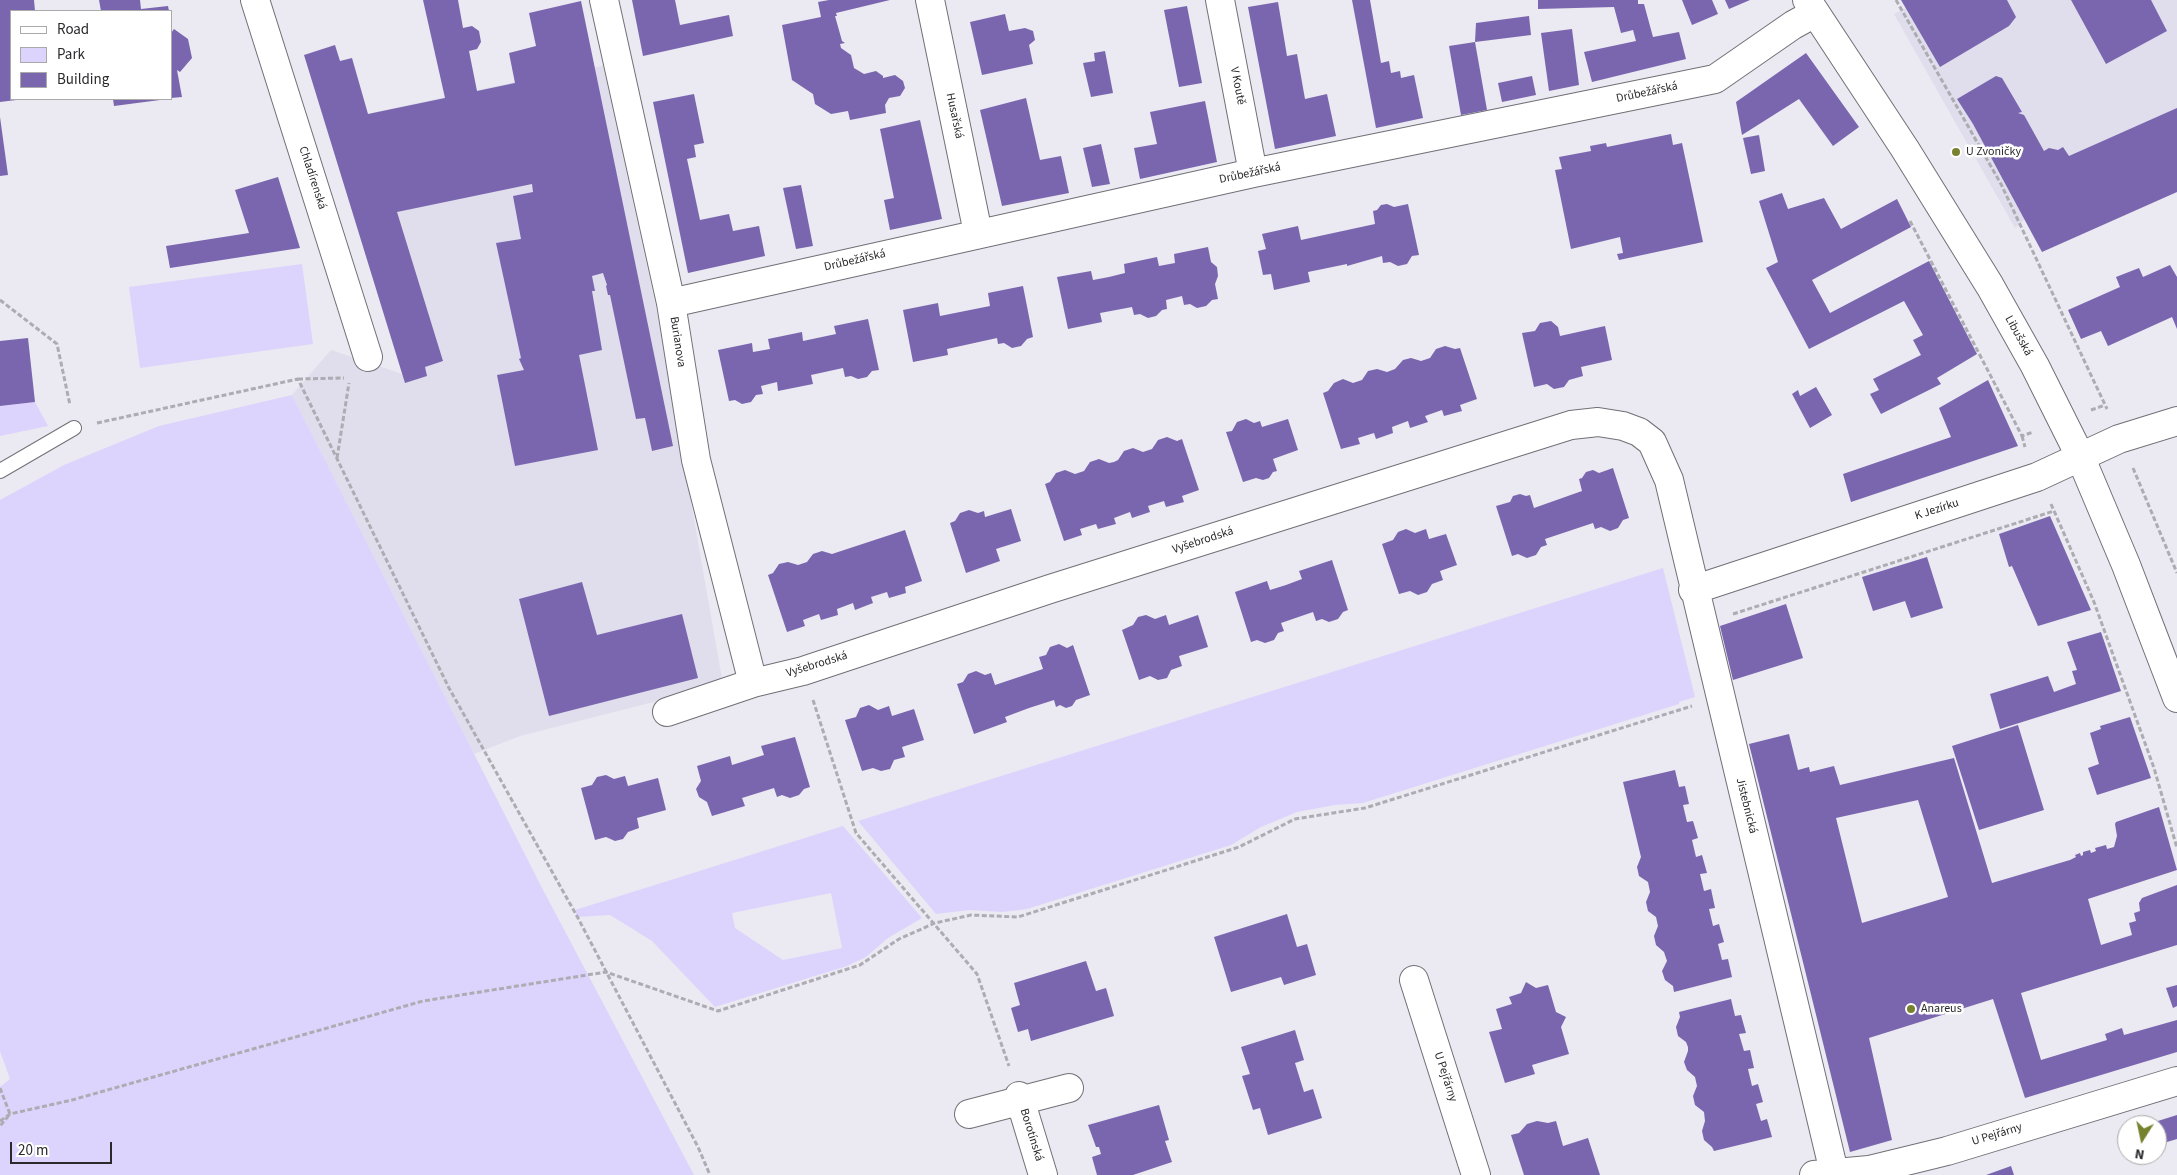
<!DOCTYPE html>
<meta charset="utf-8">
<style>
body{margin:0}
#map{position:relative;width:2177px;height:1175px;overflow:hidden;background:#ebe9f1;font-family:"Source Sans 3",sans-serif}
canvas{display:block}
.legend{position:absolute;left:10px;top:10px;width:162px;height:90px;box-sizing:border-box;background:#fff;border:1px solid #aaaaab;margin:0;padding:6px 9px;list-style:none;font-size:15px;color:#2a2a2d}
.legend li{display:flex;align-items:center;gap:10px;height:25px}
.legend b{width:25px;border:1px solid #aaaaab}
.north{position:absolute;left:2117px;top:1115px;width:50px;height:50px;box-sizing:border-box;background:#fff;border:1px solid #aaaaab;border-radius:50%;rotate:190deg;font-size:14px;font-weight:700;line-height:20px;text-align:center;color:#2a2a2d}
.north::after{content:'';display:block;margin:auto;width:18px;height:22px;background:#78822e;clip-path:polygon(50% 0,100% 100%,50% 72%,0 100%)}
.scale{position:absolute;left:10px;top:1142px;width:102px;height:22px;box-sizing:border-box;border:2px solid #2a2a2d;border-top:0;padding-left:6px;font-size:15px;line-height:18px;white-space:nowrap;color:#2a2a2d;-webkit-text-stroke:4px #fff;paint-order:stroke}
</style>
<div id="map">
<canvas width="2177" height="1175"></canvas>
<ul class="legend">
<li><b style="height:6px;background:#fff"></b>Road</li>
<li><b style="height:14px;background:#ddd4fd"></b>Park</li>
<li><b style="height:14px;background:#7a66af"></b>Building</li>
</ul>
<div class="north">N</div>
<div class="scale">20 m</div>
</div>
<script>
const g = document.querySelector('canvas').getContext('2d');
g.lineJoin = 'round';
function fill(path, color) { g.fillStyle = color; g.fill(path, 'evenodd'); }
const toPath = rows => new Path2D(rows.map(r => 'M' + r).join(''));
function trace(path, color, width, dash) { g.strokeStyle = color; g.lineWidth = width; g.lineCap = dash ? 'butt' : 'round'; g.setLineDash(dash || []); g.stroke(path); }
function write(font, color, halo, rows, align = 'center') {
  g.font = font + ' "Source Sans 3",sans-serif'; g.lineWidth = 5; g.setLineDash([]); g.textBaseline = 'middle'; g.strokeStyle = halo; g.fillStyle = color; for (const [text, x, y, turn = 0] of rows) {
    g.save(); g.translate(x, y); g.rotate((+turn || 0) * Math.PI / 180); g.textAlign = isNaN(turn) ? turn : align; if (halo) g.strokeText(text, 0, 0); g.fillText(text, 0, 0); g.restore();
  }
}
fill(toPath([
 [1922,0,2177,0,2177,151,2025,219,2015,228,1894,14],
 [603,66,660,326,722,679,653,702,520,736,474,754,292,395,331,350,402,374,325,123,515,82]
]), '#e0ddec');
fill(toPath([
 [302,264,313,344,140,368,129,287],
 [292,395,541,886,694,1175,0,1175,0,1087,10,1079,0,1051,0,500,64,465,159,426],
 [35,402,48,426,0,436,0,406],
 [1663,568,1695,697,1679,702,1679,704,1363,803,1335,805,1297,812,1261,827,1231,845,1027,909,1002,912,969,910,936,914,858,821],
 [843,826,922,918,888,938,866,957,847,966,715,1007,652,941,610,915,577,917,575,910],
 [831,893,842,948,783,960,735,928,732,913]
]), '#ddd4fd');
fill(toPath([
 [0,0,34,0,35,11,11,11,11,99,16,100,0,102],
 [99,0,140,0,141,9,168,6,169,11,101,11],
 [423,0,458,0,463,28,472,26,479,31,481,42,477,49,469,51,477,91,515,83,509,53,536,46,529,13,581,1,673,446,652,451,645,418,636,419,610,295,608,295,606,286,607,285,603,273,592,276,595,291,592,291,602,350,579,355,598,450,515,466,497,375,524,370,519,359,521,358,496,243,521,239,513,196,533,192,532,184,397,212,443,361,425,367,427,376,405,383,304,55,335,45,340,61,352,58,368,114,445,98],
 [632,0,675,0,680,25,729,15,733,36,643,56],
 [829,0,890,0,836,13,837,16,835,16,842,41,845,43,840,44,841,48,851,55,854,68,864,74,876,71,883,76,883,78,895,75,903,81,905,88,900,96,889,98,885,105,886,113,850,120,848,111,831,114,815,104,813,94,792,80,782,25,821,17,818,2],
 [1352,0,1370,0,1381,63,1389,61,1391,73,1400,71,1401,78,1414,75,1423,118,1376,128],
 [1538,0,1638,0,1638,4,1644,4,1653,37,1679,32,1686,59,1592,82,1584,52,1636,41,1633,30,1621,33,1614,7,1538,9],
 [1682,0,1712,0,1718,14,1692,25],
 [1725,0,1750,0,1729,9],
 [1901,0,2007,0,2016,17,2009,26,1940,67],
 [2071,0,2151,0,2167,31,2106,64],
 [1278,2,1287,56,1297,54,1305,99,1327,94,1336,136,1275,149,1248,7],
 [1187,6,1202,83,1179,87,1164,10],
 [1005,14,1009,31,1025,28,1033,31,1035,40,1029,45,1033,64,982,75,970,22],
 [1529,16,1531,35,1475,42,1487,110,1461,115,1449,46,1475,42,1476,23],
 [174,29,188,39,192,58,180,72,177,70,182,97,171,98,171,33],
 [1572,29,1579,85,1549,91,1541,33],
 [1105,51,1113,93,1091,97,1083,63,1095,61,1094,53],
 [1806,53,1859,127,1833,146,1799,99,1742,135,1736,102],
 [1532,76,1536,95,1502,102,1498,83],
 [1996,76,2002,78,2022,112,2018,113,2024,115,2044,151,2049,148,2058,150,2063,147,2069,156,2177,108,2177,192,2042,252,1973,124,1957,99],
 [694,94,704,143,694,145,696,157,687,159,700,220,729,214,733,231,759,226,765,256,688,273,653,102],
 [1026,98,1040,160,1061,156,1069,193,1002,206,980,110],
 [113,99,160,99,160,100,114,106],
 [1205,101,1217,162,1140,179,1134,148,1157,144,1150,112],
 [0,117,8,175,0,176],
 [920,120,942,219,890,230,884,200,894,198,880,129],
 [1671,134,1673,145,1682,143,1703,242,1619,260,1617,254,1623,253,1620,237,1571,249,1555,170,1562,169,1559,157,1591,151,1590,146,1606,143,1607,147],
 [1759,135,1765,171,1751,174,1743,138],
 [1101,144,1110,184,1092,187,1083,148],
 [278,177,300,248,170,268,166,246,249,233,235,190],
 [801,185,813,246,796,249,783,188],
 [1782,193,1788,209,1824,198,1841,229,1897,199,1911,227,1812,280,1830,313,1929,261,1977,354,1937,378,1941,384,1881,414,1870,394,1879,390,1873,379,1921,355,1913,340,1923,335,1904,301,1809,349,1766,268,1778,262,1759,201],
 [1387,204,1394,207,1408,204,1419,255,1412,256,1407,264,1398,266,1390,262,1383,263,1382,256,1347,266,1347,264,1308,272,1310,282,1274,290,1271,274,1263,275,1258,251,1266,249,1262,234,1298,226,1301,240,1375,224,1373,211,1377,210,1381,205],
 [1208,247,1211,262,1217,267,1218,276,1215,284,1218,299,1212,300,1206,306,1197,308,1190,304,1184,305,1182,296,1166,300,1167,309,1162,310,1156,316,1148,318,1140,314,1134,315,1132,307,1100,313,1102,322,1068,329,1057,277,1091,271,1093,280,1109,277,1125,273,1124,264,1157,257,1159,266,1175,263,1174,254],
 [2170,265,2177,277,2177,329,2172,317,2108,346,2101,331,2081,339,2068,310,2120,287,2116,277,2139,268,2143,277],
 [1023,286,1033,337,1027,339,1021,346,1012,348,1004,343,998,344,997,338,947,349,948,355,913,362,903,310,938,303,940,316,990,306,988,293],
 [868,319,879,370,872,371,867,377,858,379,851,376,845,377,843,368,811,375,813,384,778,391,777,382,761,386,763,394,756,395,751,402,742,404,735,400,729,401,718,350,752,343,753,352,770,349,768,339,802,332,803,341,836,334,834,326],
 [1551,321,1558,327,1560,336,1605,326,1612,360,1581,367,1583,376,1569,380,1564,387,1554,389,1547,384,1534,387,1522,333,1535,331,1540,323],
 [28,338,35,402,0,406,0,341],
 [1445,346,1455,349,1460,348,1477,399,1460,405,1462,411,1444,416,1442,410,1425,416,1428,422,1410,428,1408,421,1392,427,1393,433,1376,439,1374,433,1358,438,1360,444,1341,449,1323,393,1328,391,1334,383,1343,379,1353,383,1362,380,1368,371,1377,369,1387,372,1395,369,1403,360,1411,358,1421,361,1430,358,1436,349],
 [1988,380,2018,446,1851,502,1843,474,1951,437,1939,408],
 [1816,387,1832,415,1810,428,1792,394,1798,390,1800,396],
 [1246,419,1254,423,1260,421,1262,427,1288,419,1298,450,1273,459,1277,471,1273,472,1269,478,1263,480,1256,478,1243,482,1226,432,1232,431,1237,422],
 [1167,437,1177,441,1182,439,1199,490,1182,496,1184,502,1166,507,1164,501,1148,506,1150,512,1132,518,1130,512,1114,518,1116,524,1098,529,1096,524,1080,529,1082,535,1064,541,1045,484,1050,482,1056,473,1065,470,1075,474,1084,471,1090,462,1099,459,1109,463,1114,462,1118,460,1124,451,1133,448,1143,452,1152,449,1158,440],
 [1613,468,1629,518,1623,520,1618,528,1610,531,1601,527,1595,529,1593,523,1545,539,1547,545,1541,547,1536,555,1527,558,1518,554,1512,556,1496,506,1510,502,1513,496,1520,494,1526,496,1530,495,1534,508,1582,491,1579,479,1582,478,1586,472,1593,470,1599,473],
 [1011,509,1021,541,996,549,1000,561,966,573,950,523,955,521,960,513,969,510,978,513,984,511,985,517],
 [2050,516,2091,610,2038,626,2012,566,2009,567,1999,534],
 [1406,529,1415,533,1426,529,1429,539,1446,534,1457,565,1440,571,1443,580,1432,584,1427,592,1418,595,1410,591,1399,594,1382,544,1393,540,1398,532],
 [905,530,922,581,905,587,906,593,889,598,887,592,871,597,873,603,855,610,853,603,837,609,838,615,821,620,819,614,803,620,805,626,787,632,768,575,773,573,779,564,788,562,798,565,807,562,813,554,822,551,832,554],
 [1927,557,1943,608,1911,618,1905,601,1873,611,1862,577],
 [1332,560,1348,610,1343,612,1338,619,1329,622,1322,619,1316,621,1313,612,1281,623,1284,631,1278,633,1274,640,1265,643,1257,640,1251,642,1235,592,1267,581,1270,590,1286,585,1302,579,1299,571],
 [582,582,597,635,682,614,698,678,549,716,519,599],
 [1786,604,1803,658,1733,680,1720,626],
 [1146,615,1155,619,1166,615,1169,625,1198,615,1208,647,1179,656,1182,666,1171,670,1167,678,1158,680,1150,676,1139,680,1122,630,1133,625,1138,617],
 [2101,632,2121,691,2000,729,1990,694,2048,676,2054,692,2076,684,2072,671,2077,670,2067,642],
 [1059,644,1067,648,1073,645,1090,695,1076,700,1072,706,1066,708,1060,705,1056,707,1054,700,1029,708,1005,717,1007,722,974,734,957,684,963,682,968,674,976,671,985,675,991,673,995,685,1043,669,1039,657,1046,655,1050,647],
 [869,705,878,710,889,706,892,716,914,709,924,740,902,747,905,757,894,760,890,769,881,771,873,768,862,771,845,720,856,717,860,708],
 [2130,717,2151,778,2097,795,2088,768,2099,764,2090,733,2101,729,2100,726],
 [2018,725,2044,810,1979,830,1952,746],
 [1789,734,1798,770,1809,767,1810,772,1834,766,1840,785,1954,758,1992,883,2070,860,2076,857,2075,855,2080,853,2081,856,2083,855,2083,852,2090,850,2091,853,2096,851,2095,848,2106,845,2107,849,2114,847,2117,836,2115,824,2116,822,2159,807,2177,870,2088,899,2101,945,2132,935,2129,923,2136,921,2134,913,2140,911,2139,903,2142,898,2177,885,2177,945,2021,993,2041,1060,2107,1040,2105,1034,2122,1028,2124,1035,2177,1020,2177,1052,2025,1098,1993,999,1869,1038,1892,1140,1850,1152,1749,744],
 [1918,800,1948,897,1862,923,1836,818],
 [795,737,810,787,804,789,799,795,790,798,782,795,777,797,774,788,742,798,745,806,712,816,707,802,699,797,696,789,701,781,697,766,730,756,732,765,764,755,761,746],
 [1675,770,1679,787,1685,786,1689,804,1683,805,1687,822,1693,821,1698,838,1692,840,1696,857,1702,855,1707,873,1700,874,1704,891,1711,889,1715,908,1709,909,1713,926,1719,924,1724,942,1718,944,1722,960,1728,959,1732,977,1674,992,1673,986,1665,980,1662,971,1667,961,1664,952,1656,945,1654,936,1658,926,1656,917,1648,911,1646,902,1650,892,1648,882,1639,876,1637,867,1641,857,1623,782],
 [606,775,614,779,625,776,628,786,658,778,666,810,637,818,639,828,628,832,623,839,615,841,606,837,595,840,581,788,592,785,597,777],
 [1287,914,1297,947,1307,944,1316,975,1284,985,1281,977,1231,992,1214,937],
 [1086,961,1096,991,1106,988,1114,1016,1031,1041,1028,1029,1018,1032,1011,1008,1020,1005,1014,983],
 [1526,982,1536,988,1548,985,1556,1012,1566,1017,1561,1027,1569,1054,1532,1065,1535,1074,1505,1083,1489,1032,1502,1029,1496,1009,1512,1004,1509,997,1521,993],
 [2177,985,2177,1006,2173,1008,2166,988],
 [1731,999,1735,1016,1741,1015,1746,1033,1739,1034,1744,1051,1750,1050,1754,1068,1748,1069,1752,1086,1758,1084,1763,1102,1756,1104,1761,1121,1767,1119,1772,1137,1714,1151,1712,1147,1704,1140,1702,1131,1705,1121,1704,1112,1695,1105,1693,1096,1697,1086,1695,1077,1687,1070,1684,1062,1688,1051,1688,1047,1686,1042,1678,1036,1676,1027,1680,1017,1679,1012],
 [1295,1030,1304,1060,1295,1063,1304,1092,1313,1089,1322,1118,1268,1135,1260,1108,1253,1110,1242,1076,1250,1074,1241,1047],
 [1159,1105,1169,1140,1165,1141,1172,1162,1133,1175,1097,1175,1092,1157,1101,1154,1099,1147,1096,1147,1088,1125],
 [2177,1115,2177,1139,2157,1145,2157,1125,2145,1125],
 [1537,1121,1548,1123,1556,1121,1563,1146,1588,1138,1600,1175,1524,1175,1511,1135,1519,1133,1527,1124],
 [2011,1166,2014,1175,1986,1175]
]), '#7a66af');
const lane = toPath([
 [0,471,74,428]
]);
const street = toPath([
 [255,0,368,357],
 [604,0,671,303,696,460,753,683],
 [930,0,978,233],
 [1220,0,1253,173],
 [671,303,1253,173,1715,79,1793,25,1815,13],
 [1693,590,2037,477,2119,439,2177,421],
 [667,712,753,683,803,671,1050,589,1571,425,1598,422,1623,426,1639,432,1652,442,1669,480,1834,1172],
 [1414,980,1476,1175],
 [1019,1096,1043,1175],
 [969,1114,1069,1088],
 [1814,1175,1869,1170,1947,1151,2177,1081]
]);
const secondary = toPath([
 [1807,0,1905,149,1990,286,2035,366,2080,456,2126,565,2177,698]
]);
trace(lane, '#717077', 16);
trace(street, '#717077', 30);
trace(secondary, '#717077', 30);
trace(toPath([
 [1896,0,2001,184,2107,409],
 [1910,221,2022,436,2033,432],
 [0,300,57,344,70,405],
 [298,379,344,378],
 [2091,410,2105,405],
 [97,423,298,379,449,688,578,918,698,1147,710,1175],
 [2022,436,2025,447],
 [337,458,349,383],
 [2133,468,2177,573],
 [2051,504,2094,602,2154,768,2177,848],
 [1733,614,2054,511],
 [813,700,856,833,977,974,1009,1066],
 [0,1088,10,1114,0,1126],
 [0,1121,10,1114,72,1100,423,1001,606,972,718,1011,860,965,899,939,935,923,971,915,1018,917,1239,847,1295,819,1365,808,1692,706]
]), '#adacb2', 3, [5, 2.5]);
trace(lane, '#fff', 14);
trace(street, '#fff', 28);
trace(secondary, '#fff', 28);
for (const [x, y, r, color] of [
 [1956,152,5,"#78822e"],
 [1911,1009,5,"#78822e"]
]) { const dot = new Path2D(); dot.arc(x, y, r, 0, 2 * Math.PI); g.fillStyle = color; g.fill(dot); trace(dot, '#fff', 2); }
write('12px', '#2a2a2d', '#fff', [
 ["V Koutě",1237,86,79],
 ["Drůbežářská",1647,93,-12],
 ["Husařská",954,116,78],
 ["Drůbežářská",1250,174,-12],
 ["Chladírenská",312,178,72],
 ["Drůbežářská",855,261,-13],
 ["Libušská",2018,336,61],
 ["Burianova",677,342,81],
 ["K Jezírku",1937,510,-18],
 ["Vyšebrodská",1203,541,-18],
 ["Vyšebrodská",817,665,-17],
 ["Jistebnická",1746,806,76],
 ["U Pejřárny",1445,1077,72],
 ["Borotínská",1031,1135,73],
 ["U Pejřárny",1997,1135,-17]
]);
write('12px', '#2a2a2d', '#fff', [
 ["U Zvoničky",1966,152],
 ["Anareus",1921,1009]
], 'left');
</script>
